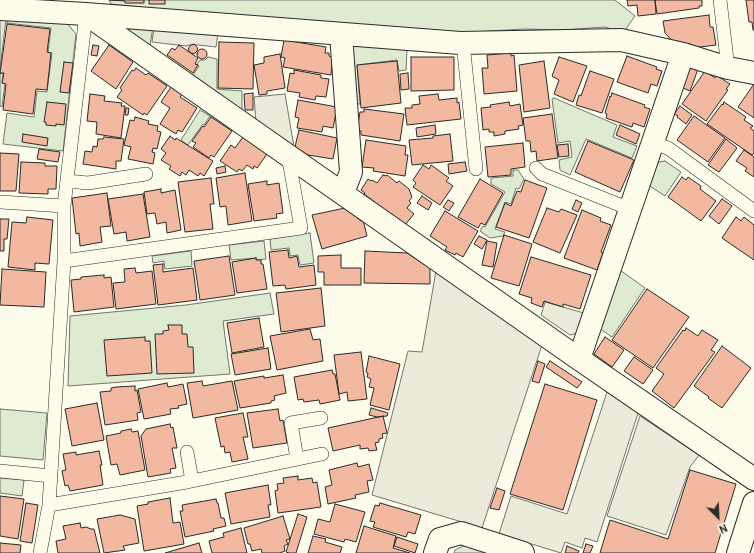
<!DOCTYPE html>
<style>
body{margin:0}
#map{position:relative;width:754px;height:553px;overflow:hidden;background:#fdfbea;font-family:Overpass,sans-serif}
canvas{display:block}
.north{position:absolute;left:698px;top:497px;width:40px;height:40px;-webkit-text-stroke:3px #fdfbea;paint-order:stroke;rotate:156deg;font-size:11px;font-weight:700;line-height:16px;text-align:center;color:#2b2b2b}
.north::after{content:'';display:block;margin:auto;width:14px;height:18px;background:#2b2b2b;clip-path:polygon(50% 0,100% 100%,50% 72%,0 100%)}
</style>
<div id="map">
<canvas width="754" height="553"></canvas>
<div class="north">N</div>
</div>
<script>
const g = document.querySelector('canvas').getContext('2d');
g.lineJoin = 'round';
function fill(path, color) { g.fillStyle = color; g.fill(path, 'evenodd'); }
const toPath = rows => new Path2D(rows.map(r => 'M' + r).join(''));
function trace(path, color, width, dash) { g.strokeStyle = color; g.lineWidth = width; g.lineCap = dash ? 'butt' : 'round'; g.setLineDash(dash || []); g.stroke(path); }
const green = toPath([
 [109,0,615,0,635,16,623,33,605,27,562,30,523,29,457,33,272,21,111,4,109,0],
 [8,17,66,22,76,34,63,151,3,144,7,113,34,117,37,91,47,92,52,53,48,52,51,28,7,23,8,17],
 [0,19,6,19,0,69,0,19],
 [125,22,153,26,150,46,124,30,125,22],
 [356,45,407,50,406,70,399,71,397,60,357,65,360,104,353,104,350,50,356,45],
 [208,57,217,59,217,89,242,91,242,111,193,75,199,66,197,64,200,60,205,60,208,57],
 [0,73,3,74,2,83,5,84,2,107,0,106,0,73],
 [554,98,617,125,613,137,637,146,632,158,586,139,570,175,560,170,559,160,572,157,570,141,558,143,552,99,554,98],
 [200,110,210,116,204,125,203,124,188,145,181,140,200,110],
 [665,161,681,172,665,196,648,185,654,169,659,162,665,161],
 [513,170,518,170,524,179,519,189,516,188,511,204,505,202,495,229,505,232,503,236,490,238,480,231,483,226,485,227,505,192,491,184,491,178,513,176,513,170],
 [310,233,314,263,300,265,298,255,290,256,289,248,271,250,270,239,310,233],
 [264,241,266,259,257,260,256,258,231,260,229,245,264,241],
 [191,251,192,266,165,269,164,261,153,263,152,256,191,251],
 [620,270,645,288,612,337,599,328,620,270],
 [270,293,274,314,223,321,230,374,68,386,70,316,186,305,270,293],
 [0,409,47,413,43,460,0,456,0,409],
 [0,478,24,480,22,496,0,493,0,478],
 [467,544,491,553,454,553,455,550,467,544]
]);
fill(green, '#deebd1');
trace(green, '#74746e', 1);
const parking = toPath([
 [154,27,218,33,216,47,198,45,194,44,186,46,152,42,154,27],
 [285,94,294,147,256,122,254,97,285,94],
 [436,271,542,345,482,528,372,495,408,351,422,352,436,271],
 [545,302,584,313,578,333,570,335,541,315,545,302],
 [607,392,638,413,597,542,585,538,582,548,565,542,561,553,499,534,511,496,567,514,607,392],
 [640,416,699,455,690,467,666,535,607,516,640,416]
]);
fill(parking, '#eceadb');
trace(parking, '#74746e', 1);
const building = toPath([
 [110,0,144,0,144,3,125,3,125,1,110,0],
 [149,0,165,0,165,4,149,4,149,0],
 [627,0,655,0,656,14,638,16,637,5,628,6,627,0],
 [655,0,702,0,702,6,699,6,699,8,657,14,655,0],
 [746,0,754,0,754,30,753,30,752,22,749,22,746,0],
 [709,15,710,27,713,27,716,45,692,48,691,44,678,46,678,41,673,42,665,33,663,21,709,15],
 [7,24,50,29,47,52,51,53,47,90,36,89,33,114,3,110,6,84,2,83,4,73,0,73,7,24],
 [284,40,326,47,325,53,329,53,329,56,333,57,331,75,283,67,285,58,281,57,284,40],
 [219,42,254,43,253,89,218,88,219,42],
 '188.5 49a4.5 4.5 0 1 1 9 0a4.5 4.5 0 1 1-9 0Z',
 [93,45,99,46,97,56,91,55,93,45],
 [109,45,133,62,116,89,91,71,109,45],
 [179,45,198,58,195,64,198,65,193,73,167,55,172,48,175,50,179,45],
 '197 54a5 5 0 1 1 10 0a5 5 0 1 1-10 0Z',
 [511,53,511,56,514,55,517,91,484,94,482,68,488,68,487,55,511,53],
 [280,54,285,88,267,91,267,94,259,95,254,65,264,63,264,57,280,54],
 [627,56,657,67,656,69,662,71,657,86,651,84,648,93,617,82,627,56],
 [411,57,454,57,454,90,411,91,411,57],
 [559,57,587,66,573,102,554,94,559,80,552,76,559,57],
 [397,61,401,103,361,108,357,65,397,61],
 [544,61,550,108,524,112,519,65,544,61],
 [64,62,73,63,69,93,60,92,64,62],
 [689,66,698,69,690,91,681,87,689,66],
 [136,68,146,75,148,73,167,86,147,115,144,113,143,115,117,97,122,90,120,88,132,70,134,71,136,68],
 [294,70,321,75,321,78,329,79,326,97,316,96,315,100,299,97,300,93,287,91,290,73,294,74,294,70],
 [590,71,614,79,602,113,576,105,579,95,581,96,590,71],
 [705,71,715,78,716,75,730,84,726,89,728,90,706,121,682,104,705,71],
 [408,73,409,89,401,90,400,74,408,73],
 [754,84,754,118,738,107,754,84],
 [171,87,182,94,180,97,197,108,182,132,178,130,176,134,160,124,170,108,161,102,171,87],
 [253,93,253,110,245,110,244,94,253,93],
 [612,93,645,105,644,107,650,109,644,127,633,123,632,127,606,118,607,114,605,113,610,96,611,97,612,93],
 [90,94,105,96,104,101,122,103,121,106,125,106,121,138,96,134,97,122,87,121,90,94],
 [438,94,439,100,457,98,457,103,459,102,461,119,407,125,405,108,412,108,412,105,420,104,419,96,438,94],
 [298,100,337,107,333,128,323,126,322,132,297,128,299,118,295,117,298,100],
 [47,102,66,104,64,125,56,124,56,126,46,125,46,122,44,122,47,102],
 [509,102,510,106,520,104,523,125,518,126,519,129,505,131,505,134,494,136,494,132,489,132,489,129,483,130,481,108,491,107,490,105,509,102],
 [724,102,746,117,744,120,753,126,750,128,754,131,754,153,752,155,707,124,722,104,723,105,724,102],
 [680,106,692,115,686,124,677,117,678,116,674,114,680,106],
 [126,108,129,108,128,115,125,115,126,108],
 [364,109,404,114,400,141,361,135,361,131,357,131,360,112,364,112,364,109],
 [552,114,558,158,537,161,536,151,531,152,530,141,526,141,523,118,552,114],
 [694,116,725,138,708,162,677,140,694,116],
 [135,117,149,121,148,124,158,126,157,131,161,132,157,149,153,148,152,152,155,153,153,164,128,159,131,147,124,145,130,120,134,121,135,117],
 [211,117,232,131,214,157,211,155,209,158,193,147,196,143,192,141,203,126,204,127,211,117],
 [435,125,436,134,417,137,416,128,435,125],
 [620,125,640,134,636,144,616,135,620,125],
 [299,130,337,138,333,159,308,155,295,147,299,130],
 [23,134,48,138,47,146,22,142,23,134],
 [450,134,453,161,412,165,409,140,433,138,433,136,450,134],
 [170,136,175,140,176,138,213,161,204,176,200,173,198,176,189,170,186,175,182,172,180,176,169,169,171,166,161,160,166,153,161,149,170,136],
 [104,137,124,139,121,161,116,161,116,169,83,164,85,151,92,152,93,146,97,147,98,139,103,139,104,137],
 [243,137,267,154,257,168,254,166,253,169,247,165,242,171,239,169,237,172,220,161,231,145,235,148,243,137],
 [726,139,737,148,719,172,708,165,726,139],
 [366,140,406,146,405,155,408,155,405,176,373,171,374,168,362,167,366,140],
 [588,141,634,160,620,192,575,172,588,141],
 [523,143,525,167,511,169,511,175,488,177,485,147,523,143],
 [568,144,569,156,559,157,557,145,568,144],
 [39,149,60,152,58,162,37,159,39,149],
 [744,150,754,157,754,177,745,171,747,168,736,161,744,150],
 [0,153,19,154,16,191,0,191,0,153],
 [21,162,45,163,45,166,57,166,56,189,48,189,48,194,19,193,21,162],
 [465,162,467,171,449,174,448,164,465,162],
 [423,165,429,169,431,165,449,178,446,181,453,186,440,205,413,187,416,183,413,180,423,165],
 [225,166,226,172,217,174,216,168,225,166],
 [245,173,252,221,228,225,226,206,220,207,216,178,245,173],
 [383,175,386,176,387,175,397,183,399,181,409,189,412,197,409,201,411,203,407,208,414,214,405,225,364,194,365,193,361,190,368,179,371,181,372,180,377,183,383,175],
 [682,177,686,180,688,177,701,186,700,189,716,201,701,221,668,197,682,177],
 [211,178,214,204,210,204,213,229,185,232,178,182,211,178],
 [480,179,503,193,485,225,481,223,478,228,458,217,480,179],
 [525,180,547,188,529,238,496,227,505,203,511,206,517,191,521,192,525,180],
 [267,181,267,185,279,183,283,213,276,214,277,218,254,221,248,184,267,181],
 [161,189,161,193,175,190,181,230,167,233,166,222,157,224,155,213,147,214,144,192,161,189],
 [107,193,111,226,100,227,102,242,80,246,79,233,76,234,72,198,107,193],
 [143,194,150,237,127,241,126,232,114,234,108,199,143,194],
 [422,196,432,203,428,210,417,203,422,196],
 [722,199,732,206,719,224,709,216,722,199],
 [448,200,454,203,449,211,443,207,448,200],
 [576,200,582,203,578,212,572,209,576,200],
 [345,208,361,221,363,220,367,236,322,249,312,215,345,208],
 [547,208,559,212,561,209,577,215,560,253,533,242,547,208],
 [582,210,601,218,600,221,611,225,601,252,603,253,597,270,564,258,582,210],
 [445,211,478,231,463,257,456,253,455,255,445,250,447,247,430,236,445,211],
 [27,217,53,220,49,264,35,263,35,270,8,267,12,222,26,223,27,217],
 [736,217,741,221,744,217,754,225,754,260,722,238,736,217],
 [0,219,9,219,7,239,4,239,4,251,0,251,0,219],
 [504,235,532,244,519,286,491,278,504,235],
 [479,236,487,240,482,249,474,244,479,236],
 [487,241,497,243,493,267,482,265,487,241],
 [288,250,289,258,297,256,299,267,314,265,316,285,286,289,285,285,273,286,269,252,288,250],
 [365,251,407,253,430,268,430,284,364,283,365,251],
 [341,255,341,268,361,268,361,285,324,285,324,272,318,272,318,256,341,255],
 [229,256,235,295,200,300,194,261,229,256],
 [531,257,591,275,580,309,563,304,563,307,544,301,542,307,531,303,532,298,519,294,531,257],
 [256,258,256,260,261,260,261,264,263,264,267,289,237,293,232,262,256,258],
 [163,264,163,272,193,268,197,300,158,305,153,265,163,264],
 [135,268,136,273,152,271,156,304,116,309,113,283,125,282,124,269,135,268],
 [2,269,46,272,44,307,0,305,2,269],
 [104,275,104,278,111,277,114,307,74,312,71,280,81,279,81,277,104,275],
 [321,288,325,326,281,332,276,293,321,288],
 [647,289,689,317,653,368,612,340,647,289],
 [259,318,264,347,232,353,227,323,259,318],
 [168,325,182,325,182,334,187,334,188,347,193,347,194,373,157,374,155,334,163,334,163,331,169,330,168,325],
 [686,328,698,336,702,330,718,340,711,350,715,352,674,408,652,391,664,374,656,368,683,330,685,331,686,328],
 [310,329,313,340,320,339,323,361,277,370,270,336,310,329],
 [145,337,145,341,150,341,152,373,107,376,104,340,145,337],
 [605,337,624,350,612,367,594,354,605,337],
 [722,346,751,368,722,408,708,398,709,397,694,386,722,346],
 [268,348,271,369,235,375,231,354,268,348],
 [361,352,367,399,348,401,347,392,339,394,334,355,361,352],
 [369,356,400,364,389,410,370,405,374,388,369,387,371,379,367,377,368,373,366,372,369,356],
 [634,357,653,370,643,384,624,371,634,357],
 [538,361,545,364,539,383,532,381,538,361],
 [550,361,582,382,577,388,546,367,550,361],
 [332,370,333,374,335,374,340,400,320,404,319,400,304,402,303,399,298,400,294,377,332,370],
 [283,375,286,393,274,396,275,400,271,401,271,403,240,408,234,381,264,376,264,378,283,375],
 [202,381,203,386,232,381,238,410,193,418,187,383,202,381],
 [167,383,168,387,183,384,187,404,178,406,179,408,170,409,171,414,144,419,138,389,167,383],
 [545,384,597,400,563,510,510,494,545,384],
 [135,386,135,391,137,390,141,412,137,413,138,420,105,425,100,392,111,391,111,388,116,387,135,386],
 [97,403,104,440,72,446,65,409,97,403],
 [371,408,388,413,387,416,377,417,369,415,371,408],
 [278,409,280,421,283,420,287,443,253,448,247,413,278,409],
 [243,413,248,437,243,437,248,459,232,462,230,452,225,453,224,446,221,447,215,418,243,413],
 [383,416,387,433,382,434,383,438,379,439,379,442,375,443,377,450,369,451,368,448,360,449,360,445,333,451,328,428,383,416],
 [170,424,171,428,173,427,177,448,172,448,176,468,170,469,171,473,148,477,141,436,146,429,170,424],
 [131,429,132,432,138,431,145,470,120,475,117,464,111,465,106,436,121,433,121,431,131,429],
 [99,451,102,465,100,465,103,485,70,491,68,485,65,486,62,471,66,470,63,454,76,452,76,455,99,451],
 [357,463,358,467,369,464,373,480,367,481,369,492,355,495,356,498,328,504,325,487,332,485,329,470,357,463],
 [690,470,736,484,715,553,600,553,610,520,668,539,690,470],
 [298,476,298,480,312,478,313,483,317,482,321,507,278,513,275,491,278,490,277,484,284,483,283,478,298,476],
 [268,485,271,505,268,505,270,517,231,524,225,493,268,485],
 [497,488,505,491,499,510,490,508,497,488],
 [0,496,24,499,18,539,0,536,0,496],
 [170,498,173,523,180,522,184,544,144,551,137,506,148,504,148,502,170,498],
 [216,499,217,503,218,503,221,518,224,518,226,526,213,529,214,531,185,537,180,511,183,511,182,505,216,499],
 [26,503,38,505,32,543,20,541,26,503],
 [380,503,421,515,415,534,408,532,406,537,373,527,375,522,370,521,375,505,379,506,380,503],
 [335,504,365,512,356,542,345,539,344,542,314,534,318,519,330,522,335,504],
 [298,514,307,517,296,553,289,553,286,552,298,514],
 [120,515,135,519,139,543,123,546,125,550,104,553,97,519,120,515],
 [283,516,290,539,286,540,288,544,284,546,285,551,280,553,262,553,261,549,252,551,250,544,248,544,244,528,283,516],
 [80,523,81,528,86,527,91,529,94,529,100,553,58,553,56,541,66,539,63,526,80,523],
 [364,526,396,536,393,548,410,553,356,553,364,526],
 [241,528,247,553,212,553,209,541,224,537,223,533,241,528],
 [313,536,326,539,325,542,342,547,340,553,308,553,313,536],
 [397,537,418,544,415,553,394,546,397,537],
 [0,543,21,545,20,553,0,553,0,543],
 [199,543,202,553,165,553,199,543],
 [586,544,593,546,590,553,583,553,586,544],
 [567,546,579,551,578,553,565,553,567,546]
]);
fill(building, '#f2b8a0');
trace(building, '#2b2b2b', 1);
const service = toPath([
 [720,0,728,68],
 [463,43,476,169],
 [653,143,668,148,754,211],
 [536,168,542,174,630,209],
 [67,181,88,183,146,174],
 [0,202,64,206],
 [64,261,301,228,288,155],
 [187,452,192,481],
 [297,459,291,423,321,418],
 [0,471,51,476],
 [49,505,187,482,322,454],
 [40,553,49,505,64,261,64,206,86,14]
]);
const minor = toPath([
 [0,9,86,14,460,43,621,40,683,54,728,68,754,73],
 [86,14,579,359,754,479],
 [341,34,351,172,343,193],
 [579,359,683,54],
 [435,553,440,539,461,533,523,553],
 [738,553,754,503]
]);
trace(service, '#2b2b2b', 14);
trace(minor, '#2b2b2b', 24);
trace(service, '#fdfbea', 13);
trace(minor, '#fdfbea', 22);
</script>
